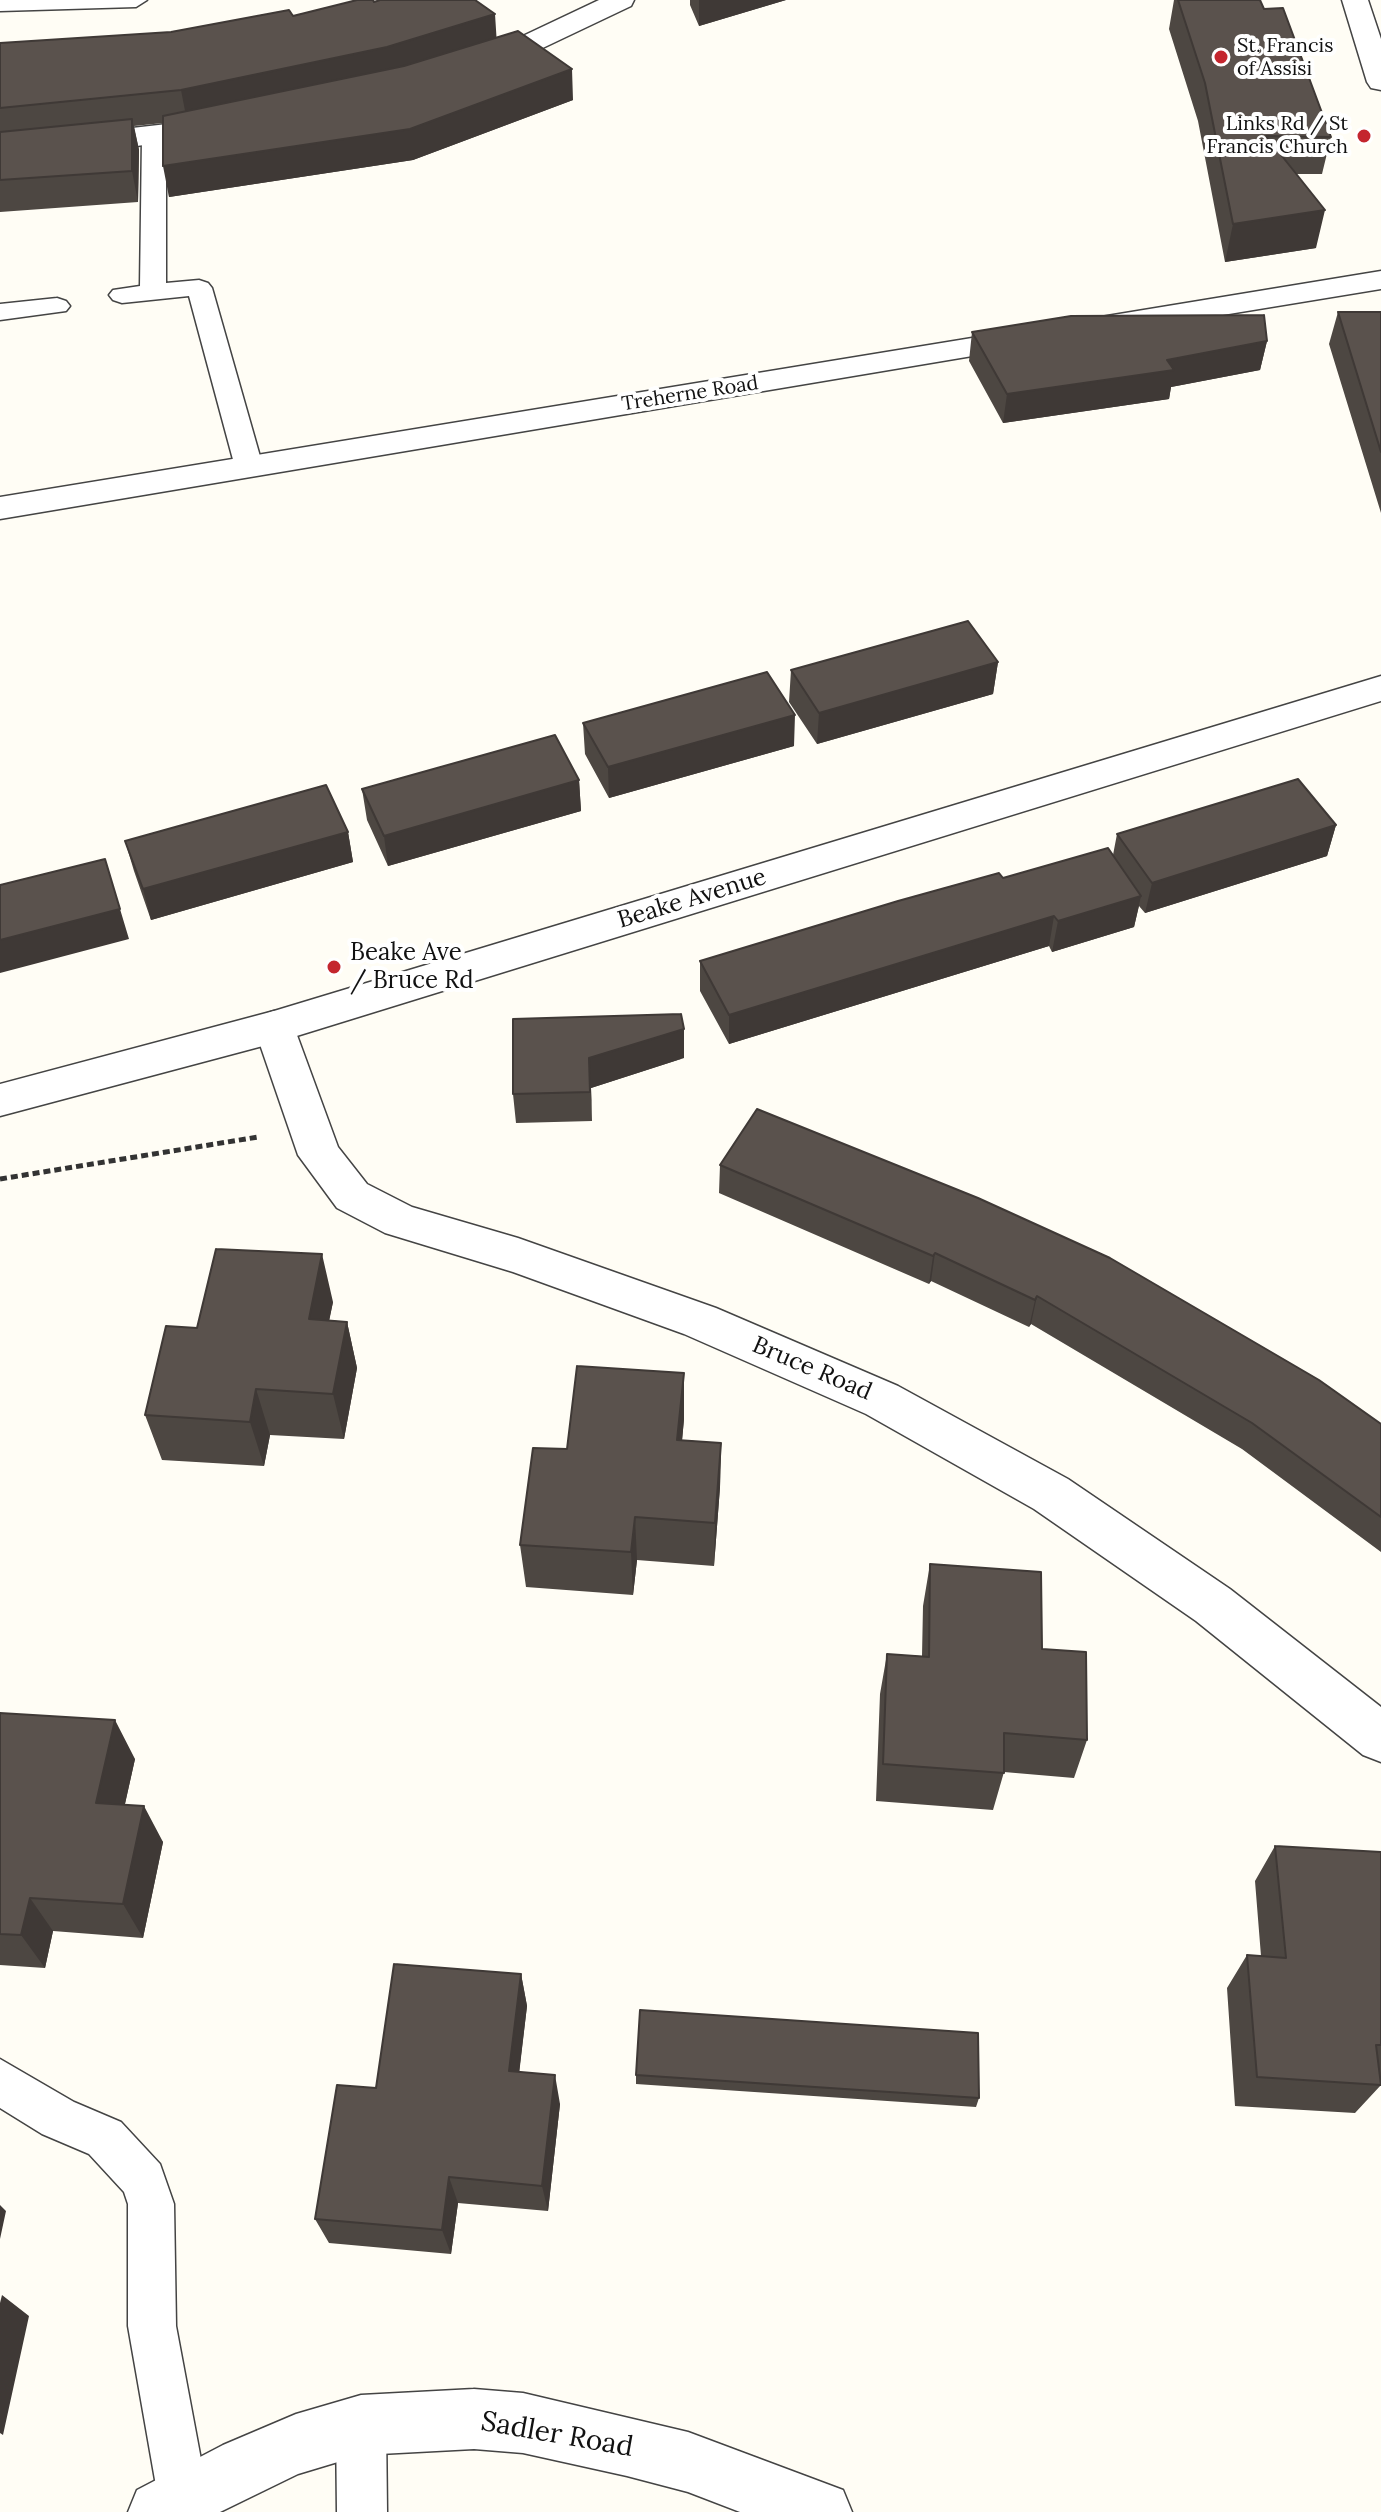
<!DOCTYPE html>
<style>
body{margin:0}
canvas{display:block;background:#fffdf5}
</style>
<canvas width="1381" height="2512"></canvas>
<script>
const g = document.querySelector('canvas').getContext('2d');
g.lineJoin = 'round';
const toPath = rows => new Path2D(rows.map(r => 'M' + r).join(''));
function trace(path, color, width, dash) { g.strokeStyle = color; g.lineWidth = width; g.lineCap = dash ? 'butt' : 'round'; g.setLineDash(dash || []); g.stroke(path); }
function fill(path, color) { g.fillStyle = color; g.fill(path, 'evenodd'); }
function write(font, color, halo, rows, align = 'center') {
  g.font = font + ' Lora,serif'; g.lineWidth = 8; g.setLineDash([]); g.textBaseline = 'middle'; g.strokeStyle = halo; g.fillStyle = color; for (const [text, x, y, turn = 0] of rows) {
    g.save(); g.translate(x, y); g.rotate((+turn || 0) * Math.PI / 180); g.textAlign = isNaN(turn) ? turn : align; if (halo) g.strokeText(text, 0, 0); g.fillText(text, 0, 0); g.restore();
  }
}
const service = toPath([
 [0,0,147,0,136,7,0,11,0,0],
 [154,130,162,132,166,137,166,283,199,280,208,283,212,288,263,467,259,473,249,475,239,473,235,467,189,296,122,303,113,300,109,295,113,290,140,286,142,137,146,132,154,130],
 [57,298,66,301,70,306,66,311,0,320,0,304,57,298],
 [0,2059,74,2102,121,2122,160,2164,174,2204,176,2326,208,2497,202,2512,164,2512,158,2497,128,2326,128,2204,124,2192,89,2154,42,2134,0,2108,0,2059],
 [361,2400,378,2408,386,2425,387,2512,337,2512,336,2425,344,2408,361,2400]
]);
const minor = toPath([
 [599,0,634,0,631,6,509,64,477,73,467,71,463,65,467,59,489,52,599,0],
 [220,118,230,121,234,127,230,133,65,156,0,161,0,143,220,118],
 [1381,271,1381,289,1107,334,1096,332,1091,325,1096,318,1107,316,1381,271],
 [1027,329,1038,331,1043,338,1038,345,0,519,0,497,1027,329],
 [274,1011,288,1016,294,1027,338,1147,367,1184,412,1207,518,1238,716,1308,898,1386,1068,1479,1230,1589,1381,1707,1381,1762,1363,1755,1196,1621,1034,1509,866,1414,684,1334,513,1272,385,1233,337,1208,298,1155,254,1027,260,1016,274,1011],
 [474,2389,523,2393,688,2432,843,2490,852,2512,740,2512,688,2492,627,2476,523,2453,474,2449,361,2455,298,2474,220,2512,128,2512,137,2490,223,2445,296,2414,361,2395,474,2389]
]);
const tertiary = toPath([
 [1342,0,1368,0,1381,39,1381,90,1371,88,1367,82,1342,0],
 [1381,676,1381,701,274,1043,0,1116,0,1084,274,1011,1381,676]
]);
trace(service, '#444', 3);
trace(minor, '#444', 3);
trace(tertiary, '#444', 3);
trace(toPath([
 [0,1179,258,1137]
]), '#333', 5, [7, 4]);
fill(service, '#fff');
fill(minor, '#fff');
fill(tertiary, '#fff');
fill(toPath([
 [690,0,786,0,699,26,690,5],
 [1174,0,1260,0,1264,9,1331,137,1322,174,1296,174,1316,248,1225,262,1198,121,1169,29],
 [374,2,496,38,573,100,413,160,169,197,163,123,134,126,139,150,138,202,0,212,0,43,171,32,293,16],
 [1338,312,1381,312,1381,513,1329,344],
 [972,332,1267,341,1260,370,1171,387,1169,399,1003,423,969,361],
 [998,662,993,694,817,744,789,702,791,670],
 [583,723,794,746,609,798,585,754],
 [579,780,581,811,388,866,367,820,362,789],
 [1336,825,1327,856,1145,913,1139,906,1134,927,1052,952,1049,946,729,1044,700,991,700,961,1003,878,1113,855,1117,834],
 [348,832,353,862,151,920,134,871,125,841],
 [684,1058,591,1088,592,1121,516,1123,513,1094],
 [720,1165,1381,1424,1381,1552,1242,1449,1031,1324,1029,1327,931,1281,929,1284,719,1193],
 [333,1302,329,1320,347,1322,357,1368,344,1439,270,1435,264,1466,162,1460,145,1415,197,1328],
 [684,1419,682,1440,721,1443,720,1487,714,1566,637,1560,633,1595,526,1587,520,1545,567,1449],
 [930,1564,1042,1649,1087,1740,1074,1778,1004,1772,993,1810,876,1801,880,1694,887,1654,922,1656,923,1606],
 [0,1713,135,1759,125,1804,163,1842,143,1938,53,1931,45,1968,0,1965],
 [1275,1846,1381,1852,1381,2085,1355,2113,1235,2106,1227,1988,1247,1955,1261,1956,1255,1881],
 [521,1974,527,2006,519,2072,560,2104,548,2211,458,2203,451,2254,329,2243,315,2219,376,2088],
 [636,2075,979,2098,976,2107,636,2084]
]), '#4d4742');
fill(toPath([
 [699,0,786,0,699,26],
 [495,14,497,45,187,121,181,90],
 [572,69,573,100,413,160,169,197,163,166],
 [132,119,139,150,138,202,132,171],
 [1325,210,1316,248,1225,262,1233,224],
 [1267,341,1260,370,1171,387,1169,399,1003,423,1007,394,1167,360],
 [998,662,993,694,817,744,819,713],
 [795,715,794,746,609,798,608,767],
 [579,780,581,811,388,866,384,836],
 [1336,825,1327,856,1145,913,1152,883],
 [348,832,353,862,151,920,143,889],
 [1141,896,1134,927,1052,952,1058,921],
 [120,909,129,939,0,973,0,940],
 [1054,916,1049,946,729,1044,729,1015],
 [684,1029,684,1058,591,1088,592,1121,589,1058],
 [935,1253,931,1281,929,1284,933,1256],
 [322,1254,333,1302,320,1366,309,1319],
 [1037,1296,1031,1324,1029,1327,1035,1300],
 [347,1322,357,1368,344,1439,333,1394],
 [684,1373,684,1419,678,1485,677,1440],
 [256,1389,270,1435,264,1466,250,1422],
 [721,1443,720,1487,714,1566,715,1523],
 [635,1517,637,1560,633,1595,631,1552],
 [115,1720,135,1759,117,1839,96,1803],
 [144,1806,163,1842,143,1938,123,1904],
 [30,1898,53,1931,45,1968,21,1935],
 [521,1974,527,2006,516,2100,509,2071],
 [555,2075,560,2104,548,2211,542,2186],
 [449,2177,458,2203,451,2254,442,2230],
 [0,2205,6,2211,0,2239],
 [2,2295,29,2316,3,2435,0,2433,0,2303]
]), '#3f3936');
const building = toPath([
 [357,0,373,0,374,2,380,0,475,0,495,14,387,47,181,90,0,108,0,43,171,32,289,10,293,16,357,0],
 [1178,0,1260,0,1264,9,1283,8,1331,137,1266,136,1325,210,1233,224,1205,83,1178,0],
 [518,31,572,69,410,129,163,166,163,116,404,66,518,31],
 [132,119,132,171,0,180,0,132,132,119],
 [1338,312,1381,312,1381,452,1338,312],
 [1264,315,1267,341,1167,360,1174,370,1007,394,972,332,1071,316,1264,315],
 [968,621,998,662,819,713,791,670,968,621],
 [767,672,795,715,608,767,583,723,767,672],
 [555,735,579,780,384,836,362,789,555,735],
 [1298,779,1336,825,1152,883,1117,834,1298,779],
 [326,785,348,832,143,889,125,841,326,785],
 [1108,848,1141,896,1058,921,1054,916,729,1015,700,961,898,901,999,873,1003,878,1108,848],
 [105,859,120,909,0,940,0,885,105,859],
 [681,1014,684,1029,589,1058,590,1092,513,1094,513,1019,681,1014],
 [757,1109,978,1198,1110,1258,1319,1380,1381,1424,1381,1517,1252,1423,1037,1296,1035,1300,935,1253,933,1256,720,1165,757,1109],
 [216,1249,322,1254,309,1319,347,1322,333,1394,256,1389,250,1422,145,1415,166,1326,197,1328,216,1249],
 [577,1366,684,1373,677,1440,721,1443,715,1523,635,1517,631,1552,520,1545,533,1448,567,1449,577,1366],
 [930,1564,1041,1572,1042,1649,1086,1652,1087,1740,1004,1733,1004,1773,883,1764,887,1654,929,1657,930,1564],
 [0,1713,115,1720,96,1803,144,1806,123,1904,30,1898,21,1935,0,1934,0,1713],
 [1275,1846,1381,1852,1381,2045,1376,2045,1381,2085,1257,2077,1247,1955,1286,1958,1275,1846],
 [394,1964,521,1974,509,2071,555,2075,542,2186,449,2177,442,2230,315,2219,337,2085,376,2088,394,1964],
 [640,2010,978,2033,979,2098,636,2075,640,2010]
]);
fill(building, '#5a524d');
trace(building, '#3f3936', 2);
for (const [x, y, r, color] of [
 [1221,57,8,"#c4262e"],
 [1364,136,8,"#c4262e"],
 [334,967,8,"#c4262e"]
]) { const dot = new Path2D(); dot.arc(x, y, r, 0, 2 * Math.PI); g.fillStyle = color; g.fill(dot); trace(dot, '#fff', 3); }
write('20px', '#111', '#fff', [
 ["St. Francis",1237,46],
 ["of Assisi",1237,69],
 ["Links Rd / St",1348,124,"right"],
 ["Francis Church",1348,147,"right"]
], 'left');
write('20px', '#111', '#fff', [
 ["Treherne Road",690,394,-9]
]);
write('24px', '#111', '#fff', [
 ["Beake Avenue",692,899,-17],
 ["Bruce Road",812,1369,23]
]);
write('24px', '#111', '#fff', [
 ["Beake Ave",350,953],
 ["/ Bruce Rd",350,981]
], 'left');
write('28px', '#111', '#fff', [
 ["Sadler Road",557,2435,10]
]);
</script>
